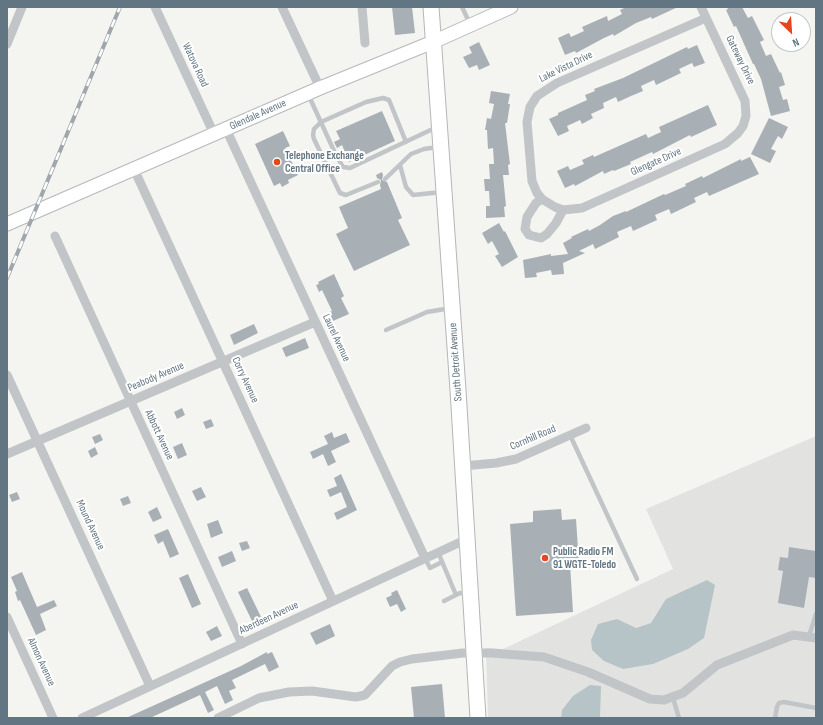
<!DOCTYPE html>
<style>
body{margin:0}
#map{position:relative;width:823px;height:725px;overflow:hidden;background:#f4f4f0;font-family:"Sofia Sans Condensed",sans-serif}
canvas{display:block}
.frame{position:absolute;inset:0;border:8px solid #627582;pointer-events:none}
.north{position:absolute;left:771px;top:12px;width:40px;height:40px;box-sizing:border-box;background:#fff;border:1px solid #c0c8cd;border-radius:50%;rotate:155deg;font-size:11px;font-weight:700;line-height:16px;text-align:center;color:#627582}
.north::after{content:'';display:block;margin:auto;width:14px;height:18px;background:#e7451d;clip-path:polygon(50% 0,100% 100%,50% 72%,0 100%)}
</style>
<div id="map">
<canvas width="823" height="725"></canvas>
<div class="frame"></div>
<div class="north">N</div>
</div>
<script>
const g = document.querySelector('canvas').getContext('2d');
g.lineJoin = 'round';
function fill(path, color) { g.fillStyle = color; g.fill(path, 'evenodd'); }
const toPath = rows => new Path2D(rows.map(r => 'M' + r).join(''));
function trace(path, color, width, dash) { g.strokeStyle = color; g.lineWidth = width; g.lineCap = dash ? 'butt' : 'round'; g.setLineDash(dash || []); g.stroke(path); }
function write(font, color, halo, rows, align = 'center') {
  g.font = font + ' "Sofia Sans Condensed",sans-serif'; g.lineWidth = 4; g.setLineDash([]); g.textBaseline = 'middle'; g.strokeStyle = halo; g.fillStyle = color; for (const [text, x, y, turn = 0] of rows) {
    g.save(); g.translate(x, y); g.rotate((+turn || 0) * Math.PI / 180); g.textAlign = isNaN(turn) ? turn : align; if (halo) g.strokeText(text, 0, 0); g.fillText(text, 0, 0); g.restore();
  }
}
fill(toPath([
 [816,436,816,718,488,718,486,648,503,649,673,569,646,509]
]), '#e2e3e1');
fill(toPath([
 [707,580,715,585,704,638,688,649,653,664,623,669,604,661,592,650,591,640,598,624,617,619,636,628,651,623,666,599],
 [590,685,601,686,600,718,561,718,562,710,573,696]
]), '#b6c4c7');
fill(toPath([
 [392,7,412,7,415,33,395,35],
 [626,7,678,7,652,19,651,17,636,23,614,36,613,34,604,38,576,53,575,51,565,55,558,38,569,33,571,37,584,31,582,27,607,16,608,21,622,14,620,10],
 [727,7,742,7,748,18,752,16,764,40,760,42,766,56,771,54,780,73,781,72,785,85,779,87,783,100,787,99,790,111,771,116,761,79,754,64,753,64,736,26,734,27,726,10,728,9],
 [479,42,490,65,479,70,477,65,469,68,463,57,472,53,469,47],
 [697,45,705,63,694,67,692,63,679,69,681,73,656,85,654,80,641,86,643,91,631,96,618,102,616,97,603,103,604,108,591,114,593,118,582,124,580,120,567,126,569,131,558,136,549,119,558,115,558,113,587,100,585,95,595,91,594,89,623,78,687,47,688,49],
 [491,91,510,94,508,104,510,104,507,123,505,123,510,164,508,165,509,175,503,175,506,206,504,207,505,217,486,218,486,206,490,206,489,191,485,191,484,179,490,179,489,164,494,164,493,148,488,149,487,130,485,130,487,118,491,119,494,104,489,103],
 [708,105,717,125,691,137,690,135,653,154,652,152,630,162,631,164,614,171,613,170,604,174,603,171,575,186,574,184,565,188,557,171,568,166,570,170,584,164,582,160,593,155,594,157,646,134,648,138,661,132,659,127],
 [382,111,395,141,349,162,342,145,337,148,334,142,340,139,336,131],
 [769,118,788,127,782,139,778,136,771,149,776,151,770,163,751,154],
 [283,131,290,146,285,148,298,175,288,180,289,183,282,187,280,183,274,186,255,144],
 [750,157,759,174,709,196,707,192,694,198,696,202,671,214,669,209,655,215,657,220,633,231,631,226,617,232,619,237,595,249,593,244,579,251,585,253,563,263,564,274,552,275,551,270,536,273,537,277,525,278,523,260,551,254,551,256,568,254,563,243,572,238,571,237,588,229,589,231,600,225,613,216,626,211,626,212,664,194,665,195,686,186,685,184,702,176,703,178,741,159,741,161],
 [382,172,383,175,382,180,387,182,402,218,398,220,410,245,354,271,336,234,348,228,339,207,381,189,380,185,381,180,377,178,376,175],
 [499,223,504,232,505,231,518,257,502,267,495,256,499,254,492,241,488,244,482,233],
 [334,274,344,296,341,298,349,314,333,321,329,312,332,311,322,290,319,292,316,285,319,284,318,282],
 [254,324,258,333,234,345,230,335],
 [305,338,309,348,286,357,282,348],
 [182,408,185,415,177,419,174,412],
 [211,419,214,426,206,429,203,422],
 [332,432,334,438,346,433,350,442,331,451,336,462,328,466,323,454,313,459,310,452,328,444,324,436],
 [100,434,103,440,95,444,92,437],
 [182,443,187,455,178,459,173,447],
 [95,447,98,454,91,458,88,451],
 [341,474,357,510,337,520,334,513,347,507,341,492,330,497,327,490,337,486,334,478],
 [201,487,206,497,197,501,192,491],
 [17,492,20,499,12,502,9,495],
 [128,496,131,503,123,506,120,499],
 [157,507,162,518,153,522,148,512],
 [561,509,562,520,576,519,579,564,570,564,573,612,516,616,510,524,533,522,533,511],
 [218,520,223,533,211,538,207,524],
 [168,529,179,554,170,558,163,541,158,544,154,535],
 [247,541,250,548,242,551,239,543],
 [789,547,816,551,816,578,809,577,804,608,778,603,783,571,778,570,780,557,788,558],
 [232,551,236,561,222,567,218,557],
 [22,572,37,607,54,600,57,606,40,614,46,630,36,635,20,600,18,601,15,592,17,591,11,577],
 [188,574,201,604,192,608,179,578],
 [247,588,262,619,253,623,238,592],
 [397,590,406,609,401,612,397,604,390,607,386,598,392,595,391,593],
 [330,624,335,636,316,645,310,633],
 [217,626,222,636,211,641,206,632],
 [267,652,267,654,272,652,279,667,269,672,265,664,232,680,236,688,229,691,233,700,225,704,217,686,205,692,214,710,208,713,200,695,150,718,126,718,241,666],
 [442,684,445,718,414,718,411,687]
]), '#a8b0b6');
const secondary = toPath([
 [7,224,320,88,433,42,511,7]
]);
const primary = toPath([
 [431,7,458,390,478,718]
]);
trace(secondary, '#b3b9bd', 15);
trace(primary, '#b2b7ba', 17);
trace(toPath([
 [462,7,470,24],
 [308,94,335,153,343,167,350,168,437,127],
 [400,165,406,187,413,195,442,192],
 [385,179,411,154,424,149,438,147],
 [378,182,346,195,340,193,314,139,313,135,314,129,321,122,366,102,383,98,389,100,406,142],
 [386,330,427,312,451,308],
 [570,435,637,579],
 [438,552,456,595],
 [425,558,430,568,442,562],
 [444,601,460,593,469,594],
 [809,636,816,614],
 [673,698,679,718],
 [775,718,777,707,779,703,784,702,816,708]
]), '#c1c5c8', 4.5);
trace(toPath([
 [155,7,214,134],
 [282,7,320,88],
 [362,7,365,43],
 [701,7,745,101,746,116,743,126,738,133,725,144,582,208,563,210,555,207,542,199,537,193,532,181,527,122,530,107,537,96,557,83,706,18],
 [7,44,22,7],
 [226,129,425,558],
 [134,169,333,601],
 [542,199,536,203,527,217,525,229,529,235,541,238,547,234,556,223,563,210],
 [55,236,242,644],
 [7,375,150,686],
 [7,454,315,322],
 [463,466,496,463,516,459,586,428],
 [7,617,53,718],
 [82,718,467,539],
 [218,718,259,698,289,692,312,691,356,697,365,695,392,666,400,662,412,659,463,653,491,653,544,657,588,672,650,699,664,700,683,693,717,665,793,635,816,638]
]), '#c1c5c8', 9);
trace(secondary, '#fff', 13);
trace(primary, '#fff', 15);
const rail = toPath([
 [7,278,120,7]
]);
trace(rail, '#9fa7ac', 4);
trace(rail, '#fff', 2.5, [8]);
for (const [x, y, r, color] of [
 [277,162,4,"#e7451d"],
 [545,558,4,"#e7451d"]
]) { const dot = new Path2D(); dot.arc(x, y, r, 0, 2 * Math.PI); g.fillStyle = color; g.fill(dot); trace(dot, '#fff', 1.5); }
write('11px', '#627582', '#fff', [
 ["Gateway Drive",740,60,64],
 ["Watova Road",195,65,65],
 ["Lake Vista Drive",566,67,-26],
 ["Glendale Avenue",258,115,-24],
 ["Glengate Drive",656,162,-24],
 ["Laurel Avenue",336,338,65],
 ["South Detroit Avenue",456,362,-94],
 ["Peabody Avenue",156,377,-23],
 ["Corry Avenue",245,380,65],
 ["Abbott Avenue",159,435,65],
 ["Cornhill Road",533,438,-23],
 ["Mound Avenue",90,525,65],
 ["Aberdeen Avenue",269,618,-25],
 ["Almon Avenue",41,662,65]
]);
write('bold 11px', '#627582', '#fff', [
 ["Telephone Exchange",285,156],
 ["Central Office",285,169],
 ["Public Radio FM",553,552],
 ["91 WGTE-Toledo",553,565]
], 'left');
</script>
